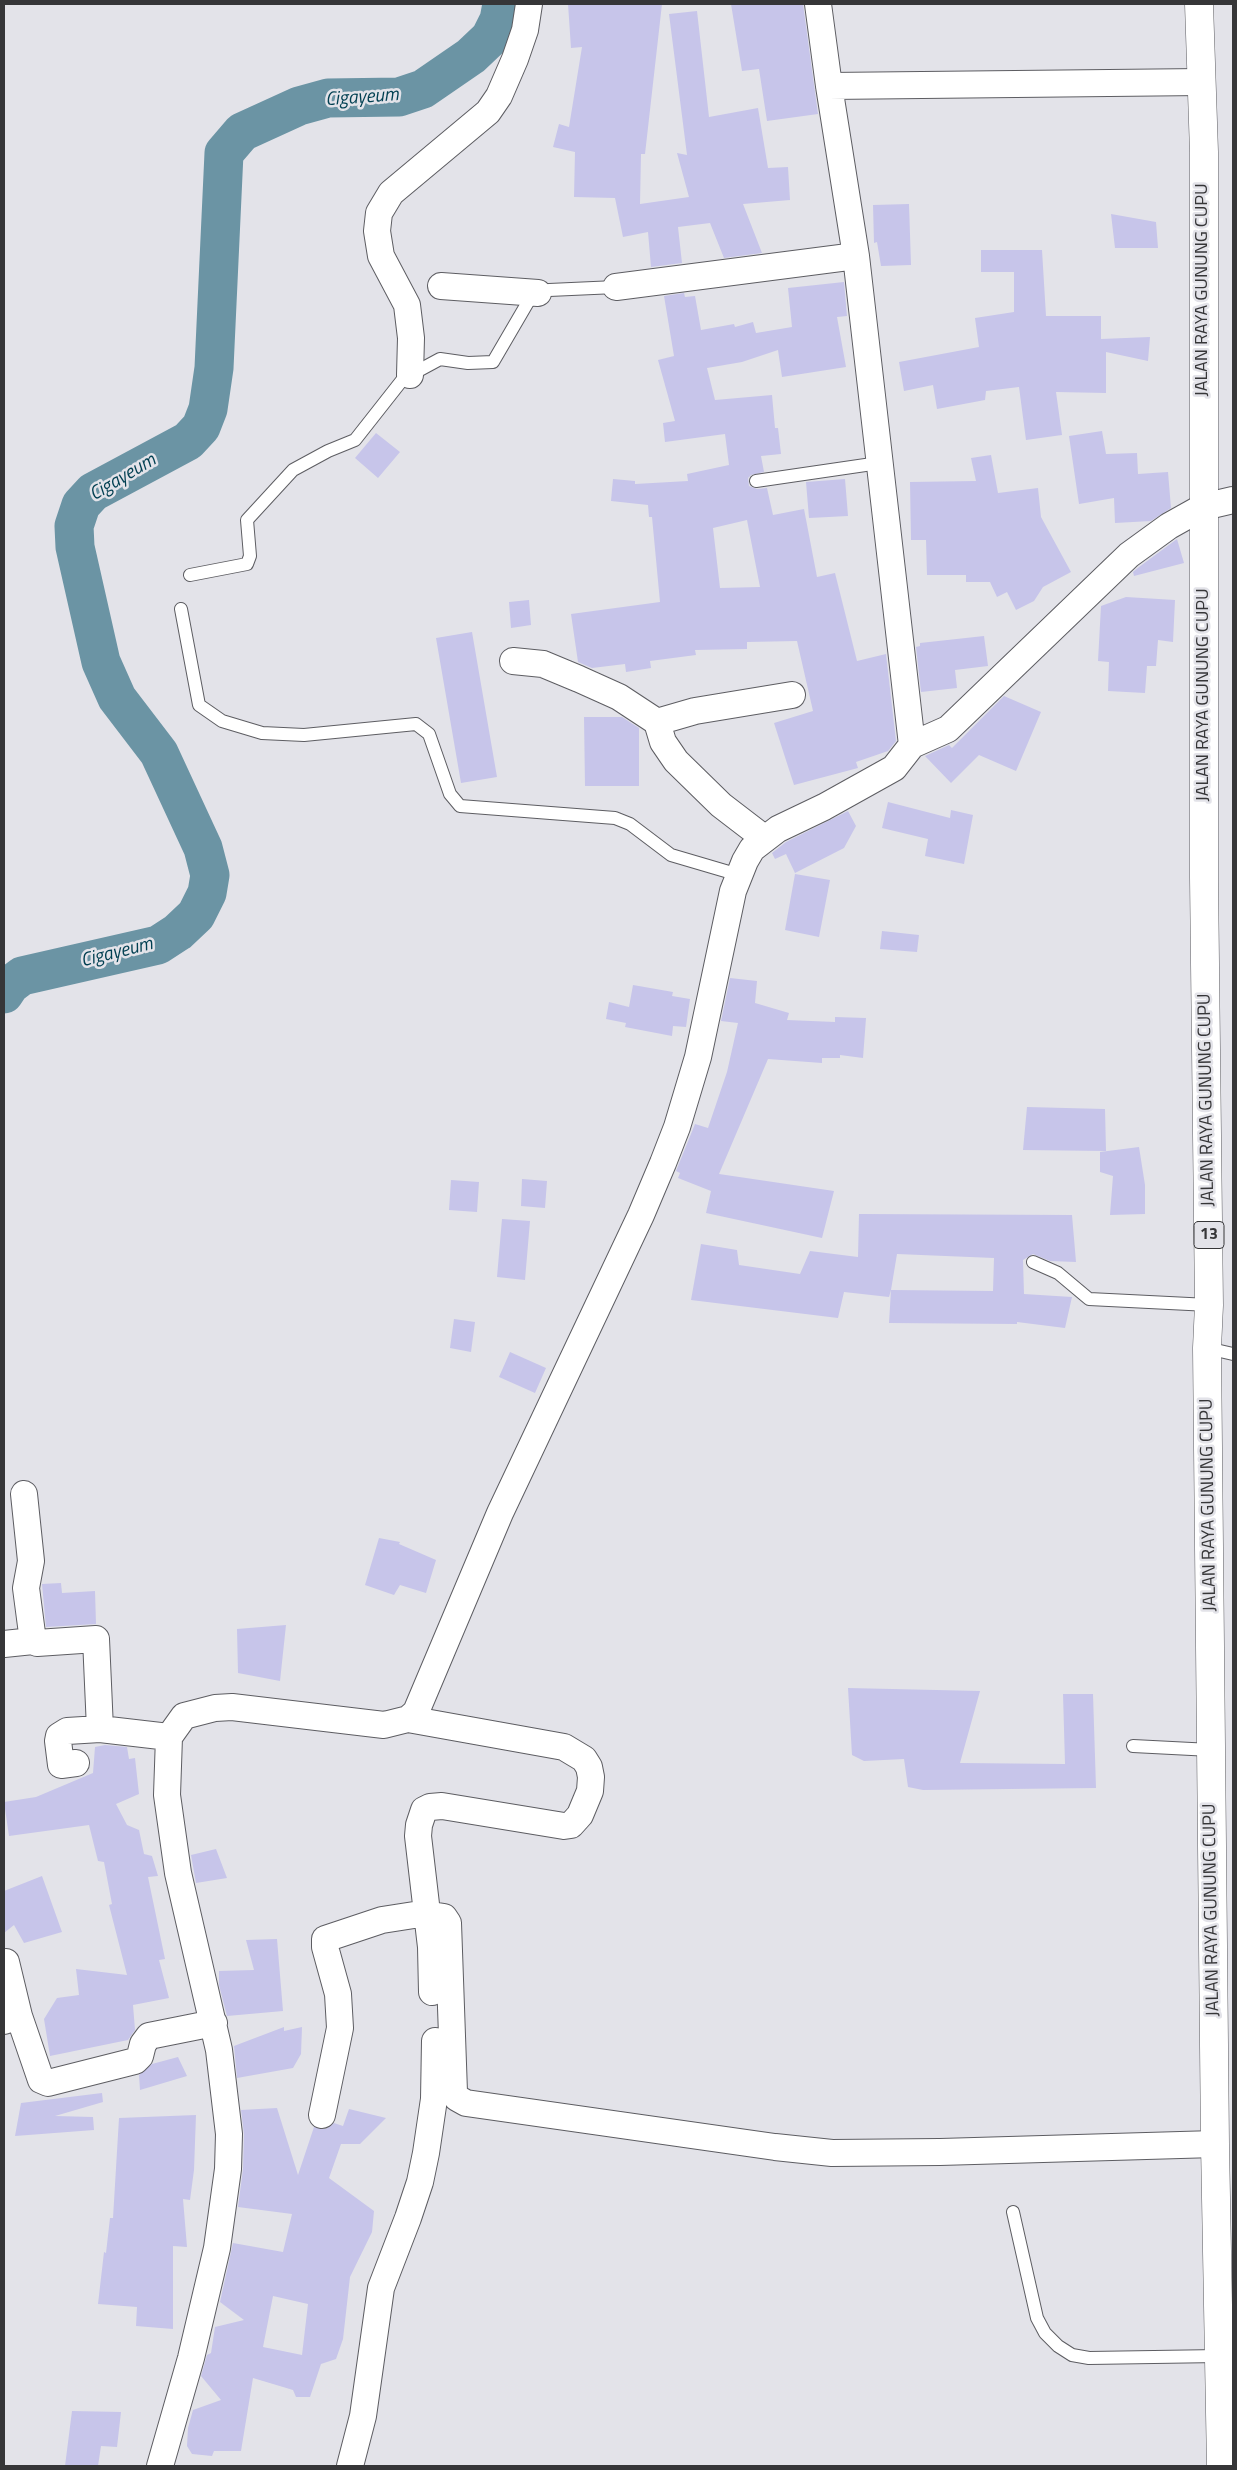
<!DOCTYPE html>
<style>
body{margin:0}
#map{position:relative;width:1237px;height:2470px;overflow:hidden;background:#e3e3e9;font-family:"Titillium Web",sans-serif}
canvas{display:block}
.frame{position:absolute;inset:0;border:5px solid #363638;pointer-events:none}
</style>
<div id="map">
<canvas width="1237" height="2470"></canvas>
<div class="frame"></div>
</div>
<script>
const g = document.querySelector('canvas').getContext('2d');
g.lineJoin = 'round';
const toPath = rows => new Path2D(rows.map(r => 'M' + r).join(''));
function trace(path, color, width, dash) { g.strokeStyle = color; g.lineWidth = width; g.lineCap = dash ? 'butt' : 'round'; g.setLineDash(dash || []); g.stroke(path); }
function fill(path, color) { g.fillStyle = color; g.fill(path, 'evenodd'); }
function write(font, color, halo, rows, align = 'center') {
  g.font = font + ' "Titillium Web",sans-serif'; g.lineWidth = 5; g.setLineDash([]); g.textBaseline = 'middle'; g.strokeStyle = halo; g.fillStyle = color; for (const [text, x, y, turn = 0] of rows) {
    g.save(); g.translate(x, y); g.rotate((+turn || 0) * Math.PI / 180); g.textAlign = isNaN(turn) ? turn : align; if (halo) g.strokeText(text, 0, 0); g.fillText(text, 0, 0); g.restore();
  }
}
trace(toPath([
 [4,994,10,985,22,976,158,945,178,932,196,915,207,893,210,875,203,848,159,753,117,698,101,662,75,547,74,526,81,505,93,492,188,441,201,427,208,409,214,368,224,153,242,132,299,106,328,98,399,97,423,89,471,56,490,38,499,20,502,4]
]), '#6b94a4', 39);
fill(toPath([
 [568,4,662,4,645,154,641,154,640,204,689,197,677,153,687,155,669,14,697,11,709,117,758,108,768,168,788,167,790,200,743,204,762,253,724,258,710,223,678,227,682,263,651,267,648,232,623,237,615,198,574,197,575,152,553,147,559,124,569,127,582,47,571,48],
 [731,4,803,4,818,114,767,121,759,69,742,71],
 [909,204,911,265,881,266,877,242,874,243,873,205],
 [1111,214,1156,222,1158,248,1115,248],
 [981,250,1042,250,1046,316,1101,316,1101,339,1150,337,1148,361,1106,352,1106,393,1056,392,1062,435,1026,440,1019,387,986,391,985,400,937,409,933,385,904,391,899,362,979,347,975,318,1014,312,1014,272,981,272],
 [844,282,847,316,837,317,846,367,782,377,778,350,742,362,707,368,715,400,772,395,775,428,778,428,781,454,761,456,764,472,751,475,748,478,749,486,757,489,767,488,773,515,804,509,817,577,835,573,857,661,886,654,896,741,888,751,856,762,858,768,794,785,774,723,813,711,797,641,747,642,747,649,695,650,696,655,650,661,651,668,626,672,625,664,592,668,578,662,571,614,660,602,652,517,649,517,648,505,611,501,613,479,635,481,635,484,688,481,687,474,729,465,725,434,665,442,663,423,675,421,658,360,674,356,664,296,684,293,685,297,695,296,701,330,734,324,735,327,753,322,756,333,792,327,788,288],
 [747,520,760,587,720,588,713,528],
 [1102,431,1106,454,1137,453,1138,474,1168,472,1171,508,1151,521,1115,523,1114,498,1079,504,1069,436],
 [376,433,400,452,378,478,355,458],
 [991,455,998,493,1038,488,1041,517,1071,572,1043,587,1034,601,1016,610,1007,592,997,597,990,582,966,582,966,575,927,575,926,540,911,540,910,482,976,481,971,458],
 [845,479,848,516,809,518,806,482],
 [1177,539,1184,563,1134,576,1133,572,1139,567],
 [1126,597,1175,600,1173,642,1158,640,1156,666,1147,666,1145,693,1108,691,1109,662,1098,661,1101,606],
 [529,600,531,625,511,628,509,602],
 [472,632,497,777,461,783,436,638],
 [984,636,988,666,955,670,957,688,921,692,916,647,920,646,920,643],
 [1004,696,1041,712,1016,771,979,755,951,783,925,756,949,745,952,748],
 [584,717,622,717,639,728,639,786,585,786],
 [888,802,950,818,951,810,973,815,964,864,925,856,928,839,882,828],
 [848,811,856,826,844,848,795,873,786,854,775,859,772,853,786,842],
 [795,874,830,880,819,937,785,930],
 [882,931,919,935,917,952,880,949],
 [730,978,757,981,755,1003,789,1013,787,1020,835,1022,835,1017,866,1018,863,1058,840,1055,840,1058,822,1058,822,1063,768,1059,719,1174,834,1191,822,1238,706,1213,711,1191,678,1178,680,1173,676,1171,695,1124,708,1128,727,1072,738,1023,721,1021],
 [633,985,673,992,672,996,690,999,686,1027,673,1026,672,1036,625,1027,626,1023,606,1019,609,1002,629,1007],
 [1027,1107,1105,1109,1106,1151,1023,1150],
 [1139,1147,1145,1185,1145,1214,1110,1215,1113,1176,1100,1172,1100,1152],
 [522,1179,547,1181,545,1208,521,1206],
 [451,1180,479,1182,477,1212,449,1210],
 [859,1214,1072,1215,1076,1262,1050,1261,1033,1254,1023,1260,1024,1294,1072,1297,1065,1328,1017,1322,1017,1324,889,1323,891,1290,889,1297,844,1292,838,1318,691,1300,701,1244,737,1250,739,1265,800,1274,810,1251,858,1257],
 [897,1254,994,1258,993,1291,891,1290],
 [502,1219,530,1221,525,1280,497,1277],
 [454,1319,475,1322,471,1352,450,1348],
 [510,1352,546,1368,535,1393,499,1377],
 [379,1538,400,1542,399,1544,436,1560,426,1593,400,1585,394,1595,365,1585],
 [61,1583,62,1593,95,1591,96,1624,46,1627,42,1584],
 [286,1625,280,1681,238,1673,237,1629],
 [848,1688,980,1691,960,1763,1065,1764,1063,1694,1093,1694,1096,1788,923,1790,908,1787,904,1759,864,1761,852,1755],
 [105,1745,127,1747,129,1759,135,1758,139,1794,116,1804,127,1825,139,1830,144,1854,152,1856,158,1876,148,1877,165,1959,159,1960,169,1998,133,2005,135,2030,128,2040,50,2056,44,2019,57,1998,79,1995,76,1969,127,1975,109,1905,112,1904,104,1862,98,1861,89,1825,9,1836,4,1802,36,1797,93,1773,95,1747],
 [216,1849,227,1878,196,1883,191,1855],
 [42,1876,62,1932,24,1943,14,1925,4,1933,4,1891],
 [277,1939,283,2011,227,2016,219,1985,219,1971,254,1970,246,1940],
 [284,2027,284,2031,302,2027,301,2054,293,2068,237,2078,234,2046],
 [178,2057,187,2076,140,2090,139,2075,152,2064],
 [102,2093,103,2102,55,2116,93,2117,94,2130,15,2136,21,2103],
 [277,2108,298,2175,314,2127,326,2129,334,2123,343,2126,349,2109,386,2118,360,2144,341,2144,329,2178,374,2211,372,2232,350,2277,343,2339,336,2359,321,2364,310,2397,296,2397,293,2390,253,2378,241,2451,214,2451,212,2456,192,2454,187,2446,188,2428,193,2410,221,2400,201,2376,207,2355,211,2353,215,2327,244,2320,220,2302,233,2243,283,2252,292,2214,238,2207,243,2169,244,2134,241,2110],
 [273,2296,308,2304,302,2355,263,2347],
 [196,2115,194,2170,190,2200,183,2199,187,2247,173,2246,173,2329,136,2326,137,2307,98,2304,104,2252,106,2253,110,2218,113,2218,119,2118],
 [72,2411,121,2412,117,2447,101,2446,98,2466,65,2466]
]), '#c7c5ea');
const lane = toPath([
 [756,481,879,463],
 [190,575,247,564,250,556,247,520,293,470,328,451,355,440,403,379,440,359,468,363,493,362,528,302,538,293,549,290,616,287],
 [181,609,199,705,222,721,262,733,304,735,416,724,429,734,450,794,460,806,615,818,630,824,671,855,739,875],
 [1033,1262,1058,1273,1089,1299,1209,1305],
 [1207,1348,1233,1354],
 [1133,1746,1211,1750],
 [1013,2212,1037,2318,1045,2333,1058,2346,1072,2355,1089,2358,1219,2356]
]);
const street = toPath([
 [818,4,829,86,856,256,912,745],
 [829,86,1202,82],
 [441,286,538,293],
 [616,287,856,256],
 [410,375,411,338,407,305,381,256,377,231,379,213,391,193,488,112,499,96,515,59,525,30,529,4],
 [513,661,543,664,579,679,619,697,657,722],
 [764,838,721,805,676,761,663,742,657,722,695,711,792,695],
 [24,1494,31,1561,26,1588,33,1641,37,1643,96,1639,100,1729],
 [4,1644,33,1641],
 [408,1719,564,1747,584,1759,589,1767,591,1777,590,1791,580,1815,571,1825,564,1826,442,1806,430,1807,424,1810,419,1825,418,1836,431,1947,432,1992],
 [76,1763,61,1765,58,1741,59,1736,67,1731,100,1729,169,1737],
 [6,1962,19,2016],
 [4,2021,19,2016,41,2080,48,2083,135,2061,140,2056,143,2044,149,2036,214,2023],
 [322,2115,340,2028,338,1994,325,1947,325,1939,382,1920,414,1915,431,1915,444,1917,448,1923,454,2092,457,2098,466,2103,775,2147,832,2153,940,2152,1215,2144],
 [160,2466,191,2358,217,2248,228,2169,229,2134,219,2050,178,1873,167,1795,169,1737,184,1716,215,1708,232,1707,384,1725,408,1719,416,1712,500,1513,641,1215,663,1163,677,1127,698,1057,733,891,745,861,752,849,778,829,824,807,894,768,912,745,948,729,1129,555,1169,526,1203,507,1233,500],
 [350,2466,363,2416,381,2288,408,2218,420,2182,426,2153,434,2099,435,2041]
]);
const highway = toPath([
 [1199,4,1204,152,1204,878,1209,1305,1207,1348,1215,2144,1221,2466]
]);
trace(lane, '#5d5d62', 14);
trace(street, '#5d5d62', 28);
trace(highway, '#5d5d62', 29);
trace(lane, '#fff', 12);
trace(street, '#fff', 26);
trace(highway, '#fff', 28);
for (const [x, y, w] of [
 [1209,1235,30]
]) { const box = new Path2D(); box.roundRect(x - w / 2, y - 13.5, w, 27, 4); g.fillStyle = '#e3e3e9'; g.fill(box); trace(box, '#363638', 1); }
write('bold 16px', '#363638', null, [
 ["13",1209,1235]
]);
write('18px', '#363638', '#e3e3e9', [
 ["JALAN RAYA GUNUNG CUPU",1203,290,-90],
 ["JALAN RAYA GUNUNG CUPU",1204,695,-90],
 ["JALAN RAYA GUNUNG CUPU",1207,1100,-91],
 ["JALAN RAYA GUNUNG CUPU",1209,1505,-91],
 ["JALAN RAYA GUNUNG CUPU",1212,1910,-91]
]);
write('italic 19px', '#003f51', '#e3e3e9', [
 ["Cigayeum",362,98,-4],
 ["Cigayeum",123,478,-31],
 ["Cigayeum",117,953,-14]
]);
</script>
